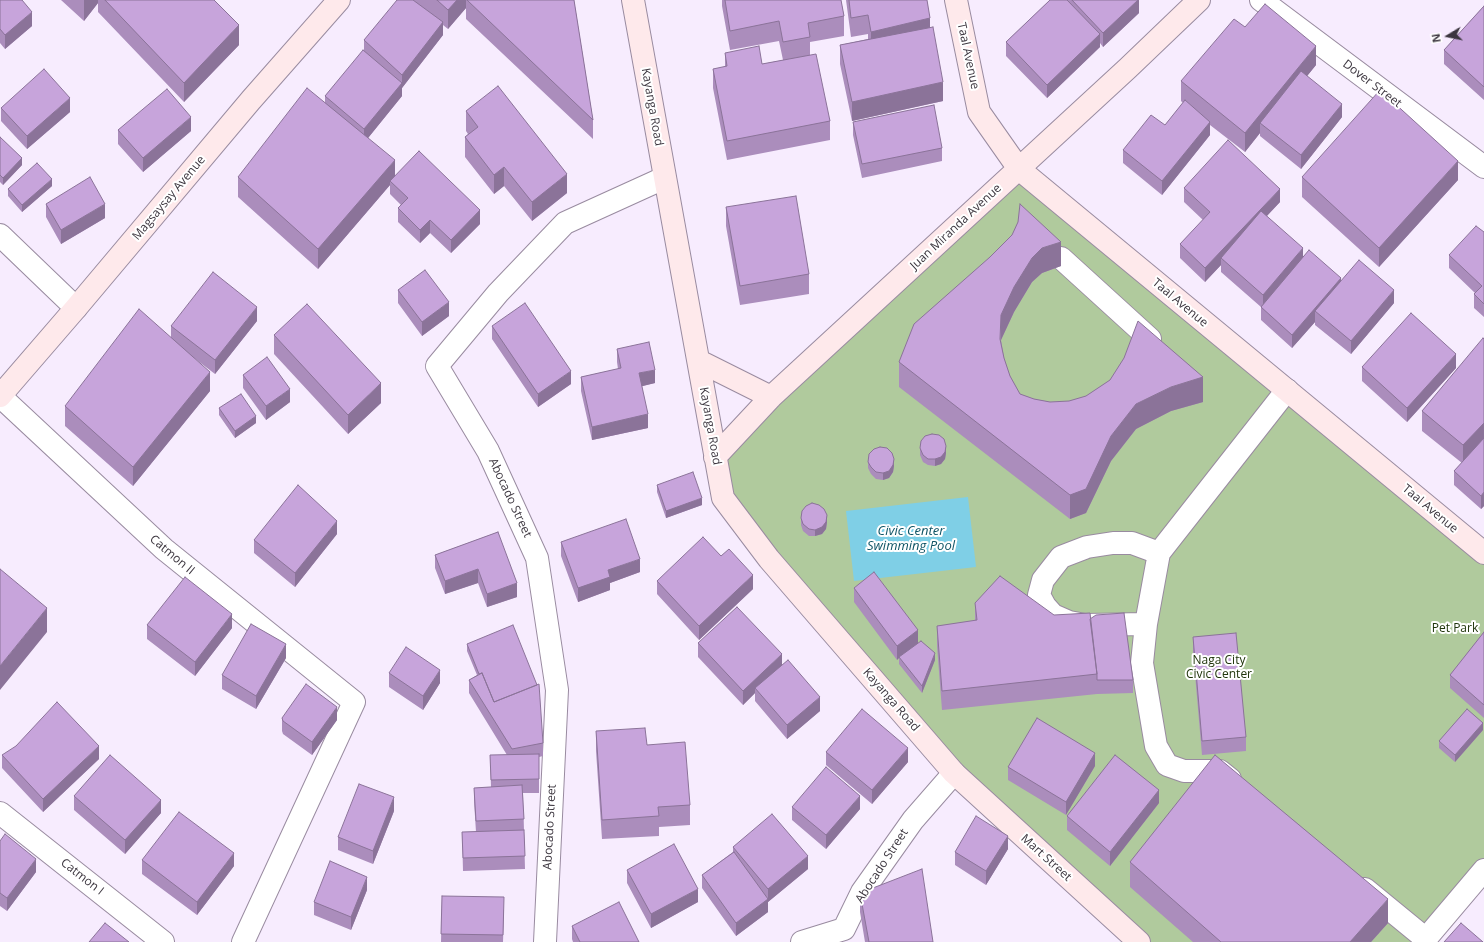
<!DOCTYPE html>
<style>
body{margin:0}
#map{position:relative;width:1484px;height:942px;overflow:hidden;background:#f7ecfe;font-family:"Open Sans",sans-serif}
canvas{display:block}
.north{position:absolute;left:1428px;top:16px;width:40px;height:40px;-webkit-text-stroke:3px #fff;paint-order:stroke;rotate:260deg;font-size:11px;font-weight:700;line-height:16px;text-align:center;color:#3c363f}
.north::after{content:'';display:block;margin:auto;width:14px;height:18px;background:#3c363f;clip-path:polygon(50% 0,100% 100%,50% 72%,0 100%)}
</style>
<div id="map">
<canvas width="1484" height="942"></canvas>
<div class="north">N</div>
</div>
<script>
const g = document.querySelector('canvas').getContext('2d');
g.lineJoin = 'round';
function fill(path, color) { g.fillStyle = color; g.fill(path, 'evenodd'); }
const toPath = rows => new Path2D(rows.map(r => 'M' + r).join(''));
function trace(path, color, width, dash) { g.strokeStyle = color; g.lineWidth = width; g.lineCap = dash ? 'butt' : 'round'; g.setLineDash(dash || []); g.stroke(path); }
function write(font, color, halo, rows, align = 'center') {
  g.font = font + ' "Open Sans",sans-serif'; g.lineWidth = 4; g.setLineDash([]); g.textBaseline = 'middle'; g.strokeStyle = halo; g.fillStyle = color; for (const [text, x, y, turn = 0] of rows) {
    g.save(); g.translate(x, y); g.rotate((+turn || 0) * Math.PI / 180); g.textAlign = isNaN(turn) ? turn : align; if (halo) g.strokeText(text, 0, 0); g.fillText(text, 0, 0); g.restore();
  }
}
fill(toPath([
 [1019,169,1484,553,1484,867,1420,942,1139,942,954,773,723,498,715,457]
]), '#b0ca9d');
fill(toPath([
 [968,497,976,567,854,581,846,511]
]), '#7fcfe6');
const street = toPath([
 [1261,0,1484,167],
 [0,235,76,308],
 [1061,258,1150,339],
 [0,396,164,549,354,702,243,942],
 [1146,624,1085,625,1069,622,1053,615,1045,606,1039,595,1043,580,1061,557,1087,547,1113,543,1132,543,1159,553],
 [1230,779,1220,771,1184,771,1167,765,1156,746,1142,663,1146,624,1159,553,1287,390],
 [0,813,163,942],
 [1365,889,1426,939],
 [545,942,557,690,537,558,488,451,437,366,498,293,565,223,664,178],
 [802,942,844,929,862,892,913,820,954,773],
 [1423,942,1484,870]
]);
const secondary = toPath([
 [633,0,723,498,769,559,954,773,1139,942],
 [956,0,979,112,1019,169,1484,553],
 [699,361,771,397],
 [0,396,76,308,251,100,339,0],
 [715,457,771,397,1128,68,1199,0]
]);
trace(street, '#998ba0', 24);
trace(secondary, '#998ba0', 24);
trace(street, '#fff', 22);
trace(secondary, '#fee9eb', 22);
fill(toPath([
 [0,0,32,26,5,49,0,43],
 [61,0,214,0,239,45,184,102,98,12,98,3,84,21],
 [413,0,574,0,593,120,593,139,466,19,466,8,448,29,443,25,443,35,402,88,402,96,368,138,395,176,480,224,451,253,430,233,420,243,398,222,398,208,401,205,390,194,390,185,318,269,238,197,238,177,325,103,325,96,364,51,364,40],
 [722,0,841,0,844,16,844,36,810,42,810,55,830,121,830,140,727,160,713,88,713,69,725,67,725,53,762,64,783,60,779,41,730,50,722,6],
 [846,0,927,0,930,27,943,101,852,121,840,64,840,45,868,39,868,34,851,37],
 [1050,0,1139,0,1139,13,1103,47,1100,43,1100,47,1047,98,1006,56,1006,42],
 [1484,6,1484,100,1444,64,1444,50],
 [1245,27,1316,65,1307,76,1342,117,1301,169,1260,136,1260,133,1245,152,1210,125,1210,135,1162,195,1123,163,1123,150,1165,125,1183,103,1181,101,1181,81],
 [1,108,70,112,27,149,1,121],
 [466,111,567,193,532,221,504,186,494,194,465,157,465,137,468,134,466,131],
 [853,122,942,148,942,161,862,178,853,135],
 [118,130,191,131,143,172,118,144],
 [0,137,22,165,3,185,0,182],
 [1302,177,1458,180,1379,267,1302,197],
 [52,186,22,212,8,196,8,189],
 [1184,188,1280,202,1267,216,1303,257,1341,281,1394,303,1351,354,1315,325,1315,322,1292,348,1261,320,1261,307,1221,272,1221,265,1205,282,1180,258,1180,244,1203,220,1184,202],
 [46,204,105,218,61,244,46,217],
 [726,207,809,274,809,294,740,305,726,226],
 [1484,232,1484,317,1474,308,1474,294,1475,293,1449,268,1449,255],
 [1012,235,1061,266,1042,273,1032,282,1014,312,1001,340,1004,358,1010,376,1020,394,1034,399,1050,402,1203,402,1171,411,1136,429,1111,461,1086,513,1070,519,899,387,899,362,990,257],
 [398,290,449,316,422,336,398,303],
 [257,321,215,374,194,358,210,391,133,486,65,426,65,406,171,337,171,326],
 [492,326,571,384,538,407,492,339],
 [274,335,381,403,348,434,274,354],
 [1484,339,1484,506,1481,509,1454,485,1454,471,1462,463,1422,431,1422,411],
 [617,349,655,383,642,386,648,428,592,440,581,391,581,377,618,369,617,362],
 [1362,367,1456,368,1407,422,1362,381],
 [243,375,290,402,266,420,243,388],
 [219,408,256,423,235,438,219,415],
 [920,448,946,453,945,459,941,464,935,466,928,465,923,462,920,455],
 [868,462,894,466,893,472,889,478,883,480,876,479,871,474,868,468],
 [657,485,702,505,666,518,657,492],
 [801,518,827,522,826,529,822,534,815,536,809,536,803,531,801,525],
 [498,532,517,597,487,607,478,583,445,594,435,568,435,555],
 [337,534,295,587,254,553,254,540],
 [561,542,640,572,610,583,610,590,578,602,561,556],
 [721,556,753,589,699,640,657,594,657,581],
 [854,588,918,643,935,660,922,693,899,664,899,658,897,660,854,602],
 [975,603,1054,615,1090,619,1133,680,1133,693,1097,694,942,710,937,646,937,626,975,621],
 [147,625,232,628,195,676,147,639],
 [1484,632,1484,718,1450,688,1450,675],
 [1193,637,1246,737,1246,751,1202,755,1193,651],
 [698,643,782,665,820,711,787,739,755,701,755,693,743,705,698,657],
 [467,644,543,743,543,756,539,757,539,793,523,793,525,869,463,871,462,832,476,832,474,801,474,788,491,787,490,755,507,755,469,693,469,680,477,675,467,651],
 [286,658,256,709,222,689,222,675],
 [389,673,440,683,423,710,389,687],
 [282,718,337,720,312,755,283,734,282,731],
 [1483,730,1455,762,1439,748,1439,741],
 [596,731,647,745,690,805,690,825,659,827,659,836,602,839,596,751],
 [826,752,908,762,872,804,826,765],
 [2,755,99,759,43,812,2,768],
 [1095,766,1066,815,1008,780,1008,767],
 [74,796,161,813,125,854,74,810],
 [1159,803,1110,866,1067,830,1067,816],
 [792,807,860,809,826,849,792,820],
 [394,811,373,864,338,850,338,837],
 [0,841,36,872,7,911,0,906],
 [733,847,808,869,768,902,768,912,736,936,702,888,702,875,733,852],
 [1008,849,986,885,955,865,955,852],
 [142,860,234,866,197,915,142,874],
 [1130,862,1388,923,1371,942,1193,942,1130,887],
 [627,870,698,902,651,928,627,883],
 [367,890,351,930,314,915,314,902],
 [860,893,933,942,865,942,860,912],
 [442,896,504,910,503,942,441,942],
 [572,926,639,942,573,942,572,939]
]), '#ab8dbc');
fill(toPath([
 [84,0,98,0,98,3,84,21],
 [457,0,466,0,466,8,448,29,448,10],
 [1138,0,1139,0,1139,13,1103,47,1103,33],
 [32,12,32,26,5,49,5,35],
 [930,18,930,38,871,51,871,32],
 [443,22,443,35,402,88,402,96,364,143,364,129,402,83,402,75],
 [239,25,239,45,184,102,184,83],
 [1100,34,1100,47,1047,98,1047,85],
 [1316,46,1316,65,1266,127,1260,123,1260,133,1245,152,1245,133],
 [943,82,943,101,852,121,852,102],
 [70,98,70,112,27,149,27,136],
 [1342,104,1342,117,1301,169,1301,155],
 [191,117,191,131,143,172,143,158],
 [1210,122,1210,135,1162,195,1162,181],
 [22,158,22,165,3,185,3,178],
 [395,160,395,180,390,181,390,185,318,269,318,249],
 [1458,161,1458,180,1379,267,1379,248],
 [504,167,504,186,494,194,494,175],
 [567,174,567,193,532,221,532,202],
 [52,179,52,186,22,212,22,205],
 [1280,189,1280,202,1224,261,1221,258,1221,265,1205,282,1205,268],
 [105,204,105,218,61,244,61,230],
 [480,210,480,224,451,253,451,240],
 [430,220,430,233,420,243,420,230],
 [1061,242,1061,266,1042,273,1032,282,1014,312,1001,340,1001,315,1014,287,1032,258,1042,248],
 [1303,248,1303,261,1263,308,1263,295],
 [1341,278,1341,292,1315,311,1315,322,1292,348,1292,335],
 [1394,290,1394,303,1351,354,1351,341],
 [449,302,449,316,422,336,422,322],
 [257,307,257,321,215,374,215,360],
 [1456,354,1456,368,1407,422,1407,408],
 [655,370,655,383,639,387,639,373],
 [571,371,571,384,538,407,538,394],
 [210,372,210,391,133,486,133,467],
 [1203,377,1203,402,1171,411,1136,429,1111,461,1086,513,1070,519,1070,495,1111,436,1136,404,1171,387],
 [381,383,381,403,348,434,348,415],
 [290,389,290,402,266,420,266,406],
 [648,414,648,428,592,440,592,427],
 [256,416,256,423,235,438,235,431],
 [1484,423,1484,442,1463,464,1463,445],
 [946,446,946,453,945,459,941,464,935,466,935,459],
 [894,459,894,466,893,472,889,478,883,480,883,473],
 [1484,492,1484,506,1481,509,1481,496],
 [702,498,702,505,666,518,666,511],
 [827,515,827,522,826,529,822,534,815,536,815,530],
 [337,521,337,534,295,587,295,573],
 [640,559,640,572,610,583,610,590,578,602,578,588,608,570],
 [478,569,478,583,445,594,445,581],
 [753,575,753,589,699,640,699,626],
 [517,583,517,597,487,607,487,594],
 [47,608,47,632,0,690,0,666],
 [232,614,232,628,195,676,195,662],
 [918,630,918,644,899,657,899,658,897,660,897,646],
 [286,644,286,658,256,709,256,696],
 [935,653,935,660,922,693,922,686],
 [782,654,782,668,755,688,755,693,743,705,743,691],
 [440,670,440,683,423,710,423,696],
 [820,697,820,711,787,739,787,725],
 [337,707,337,720,312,755,312,742],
 [1483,723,1483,730,1455,762,1455,755],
 [99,746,99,759,43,812,43,799],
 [908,748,908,762,872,804,872,790],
 [1095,753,1095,766,1066,815,1066,802],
 [1159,790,1159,803,1110,866,1110,852],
 [860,796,860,809,826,849,826,835],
 [394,797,394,811,373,864,373,851],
 [161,800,161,813,125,854,125,840],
 [1008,836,1008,849,986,885,986,871],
 [234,853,234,866,197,915,197,902],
 [808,856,808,869,768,902,768,912,736,936,736,923,768,899,768,889],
 [36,859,36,872,7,911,7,898],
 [367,877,367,890,351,930,351,917],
 [698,889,698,902,651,928,651,914],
 [1388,899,1388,923,1371,942,1350,942]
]), '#8b7399');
const building = toPath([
 [0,0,22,0,32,12,5,35,0,29,0,0],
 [105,0,214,0,239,25,184,83,105,0],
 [397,0,413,0,443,22,402,75,364,40,397,0],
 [437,0,457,0,448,10,437,0],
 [467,0,574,0,593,120,467,0],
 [725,0,841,0,844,16,808,23,810,37,783,42,779,21,730,31,725,0],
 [849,0,927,0,930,18,871,32,868,15,851,18,849,0],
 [1050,0,1067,0,1100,34,1047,85,1006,42,1050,0],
 [1072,0,1138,0,1103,33,1072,0],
 [1265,4,1316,46,1245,133,1181,81,1234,19,1245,27,1265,4],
 [1484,6,1484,87,1444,50,1484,6],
 [933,27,943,82,852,102,840,45,933,27],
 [759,46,762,64,816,54,830,121,727,141,713,69,727,66,725,53,759,46],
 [363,50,402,83,364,129,325,96,363,50],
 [44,69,70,98,27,136,1,108,44,69],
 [1301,71,1342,104,1301,155,1260,123,1301,71],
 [498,86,567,174,532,202,504,167,494,175,465,137,478,127,466,111,498,86],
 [307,88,395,160,318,249,238,177,307,88],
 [167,89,191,117,143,158,118,130,167,89],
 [1380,90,1458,161,1379,248,1302,177,1380,90],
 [1185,100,1210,122,1162,181,1123,150,1151,115,1165,125,1185,100],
 [934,105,942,148,862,164,853,122,934,105],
 [0,137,22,158,3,178,0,175,0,137],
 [1228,140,1280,189,1205,268,1180,244,1210,212,1184,188,1228,140],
 [419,151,480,210,451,240,430,220,420,230,398,208,408,198,390,181,419,151],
 [37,163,52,179,22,205,8,189,37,163],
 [90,177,105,204,61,230,46,204,90,177],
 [796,196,809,274,740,286,726,207,796,196],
 [1020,204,1061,242,1042,248,1032,258,1014,287,1001,315,1000,339,1004,358,1010,376,1020,394,1034,399,1050,402,1069,401,1086,396,1110,380,1124,358,1138,321,1203,377,1171,387,1136,404,1111,436,1086,489,1070,495,899,362,914,324,990,257,1012,235,1018,222,1020,204],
 [1261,211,1303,248,1263,295,1221,258,1261,211],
 [1476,226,1484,232,1484,304,1474,294,1482,286,1449,255,1476,226],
 [1309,250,1341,278,1292,335,1261,307,1309,250],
 [1359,260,1394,290,1351,341,1315,311,1359,260],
 [425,270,449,302,422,322,398,290,425,270],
 [213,272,257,307,215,360,171,326,213,272],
 [525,303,571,371,538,394,492,326,525,303],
 [307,304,381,383,348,415,274,335,307,304],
 [139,309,210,372,133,467,65,406,139,309],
 [1411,313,1456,354,1407,408,1362,367,1411,313],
 [1483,338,1484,339,1484,423,1463,445,1422,411,1483,338],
 [649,342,655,370,639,373,648,414,592,427,581,377,621,368,617,349,649,342],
 [267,357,290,389,266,406,243,375,267,357],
 [241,394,256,416,235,431,219,408,241,394],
 [932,434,939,435,944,439,946,446,945,452,941,457,935,459,928,459,923,455,920,448,921,441,925,436,932,434],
 [1484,438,1484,492,1481,496,1454,471,1484,438],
 [880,447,887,448,892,453,894,459,893,465,889,471,883,473,876,472,871,467,868,462,869,454,874,449,880,447],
 [693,472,702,498,666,511,657,485,693,472],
 [298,485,337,521,295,573,254,540,298,485],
 [812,503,819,505,824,509,827,515,826,522,822,527,815,530,809,529,803,524,801,518,802,511,806,506,812,503],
 [626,519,640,559,608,570,610,577,578,588,561,542,626,519],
 [498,532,517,583,487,594,478,569,445,581,435,555,498,532],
 [703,537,721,556,729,549,753,575,699,626,657,581,703,537],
 [0,569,47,608,0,666,0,569],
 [874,572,918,630,897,646,854,588,874,572],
 [1000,576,1054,615,1090,613,1097,674,942,691,937,626,977,620,975,603,1000,576],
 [185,577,232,614,195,662,147,625,185,577],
 [737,607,782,654,743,691,698,643,737,607],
 [1124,613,1133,680,1097,680,1097,674,1090,619,1096,615,1124,613],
 [251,624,286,644,256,696,222,675,251,624],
 [513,625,537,685,494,702,482,673,479,674,467,644,513,625],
 [1484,632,1484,705,1450,675,1484,632],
 [1236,633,1246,737,1202,741,1193,637,1236,633],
 [921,641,935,653,922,686,899,657,921,641],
 [406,647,440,670,423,696,389,673,406,647],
 [788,660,820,697,787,725,755,688,788,660],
 [482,673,494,702,539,684,543,743,512,749,469,680,482,673],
 [306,684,337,707,312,742,283,721,282,718,306,684],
 [57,702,99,746,43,799,2,755,16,746,57,702],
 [862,709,908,748,872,790,826,752,862,709],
 [1467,709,1483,723,1455,755,1439,741,1467,709],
 [1037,718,1095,753,1066,802,1008,767,1037,718],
 [645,728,647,745,685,742,690,805,658,807,659,816,602,820,596,731,645,728],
 [539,754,539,779,491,780,490,755,539,754],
 [110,755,161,800,125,840,74,796,110,755],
 [1115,755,1159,790,1110,852,1067,816,1115,755],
 [1215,755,1388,899,1350,942,1221,942,1130,862,1215,755],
 [826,767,860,796,826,835,792,807,826,767],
 [359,784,394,797,373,851,338,837,359,784],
 [522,785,524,819,476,821,474,788,522,785],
 [179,812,234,853,197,902,142,860,179,812],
 [772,814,808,856,768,889,733,847,772,814],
 [976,816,1008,836,986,871,955,852,976,816],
 [524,830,525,856,463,858,462,832,524,830],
 [5,834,36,859,7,898,0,893,0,841,5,834],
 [674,844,698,889,651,914,627,870,674,844],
 [734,852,768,899,736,923,702,875,734,852],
 [330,861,367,877,351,917,314,902,330,861],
 [922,869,933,942,869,942,860,893,922,869],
 [442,896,504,897,503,935,441,934,442,896],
 [619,902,639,942,580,942,572,926,619,902],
 [105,923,129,942,89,942,105,923],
 [1461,923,1483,942,1444,942,1461,923]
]);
fill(building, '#c7a4db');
trace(building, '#8b7399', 1);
write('12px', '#3c363f', '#fff', [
 ["Taal Avenue",968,56,78],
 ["Dover Street",1372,84,37],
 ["Kayanga Road",652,107,80],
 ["Magsaysay Avenue",169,198,-50],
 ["Juan Miranda Avenue",956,227,-43],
 ["Taal Avenue",1180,303,40],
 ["Kayanga Road",710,426,80],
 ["Abocado Street",510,498,65],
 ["Taal Avenue",1430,509,40],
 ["Catmon II",172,555,40],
 ["Kayanga Road",891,700,49],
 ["Abocado Street",550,827,-87],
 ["Mart Street",1046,858,42],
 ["Abocado Street",882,866,-57],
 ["Catmon I",82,877,38]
]);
write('12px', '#20350c', '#fff', [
 ["Pet Park",1455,629],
 ["Naga City",1219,661],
 ["Civic Center",1219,675]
]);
write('italic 13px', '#0f5465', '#fff', [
 ["Civic Center",911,531],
 ["Swimming Pool",911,546]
]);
</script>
